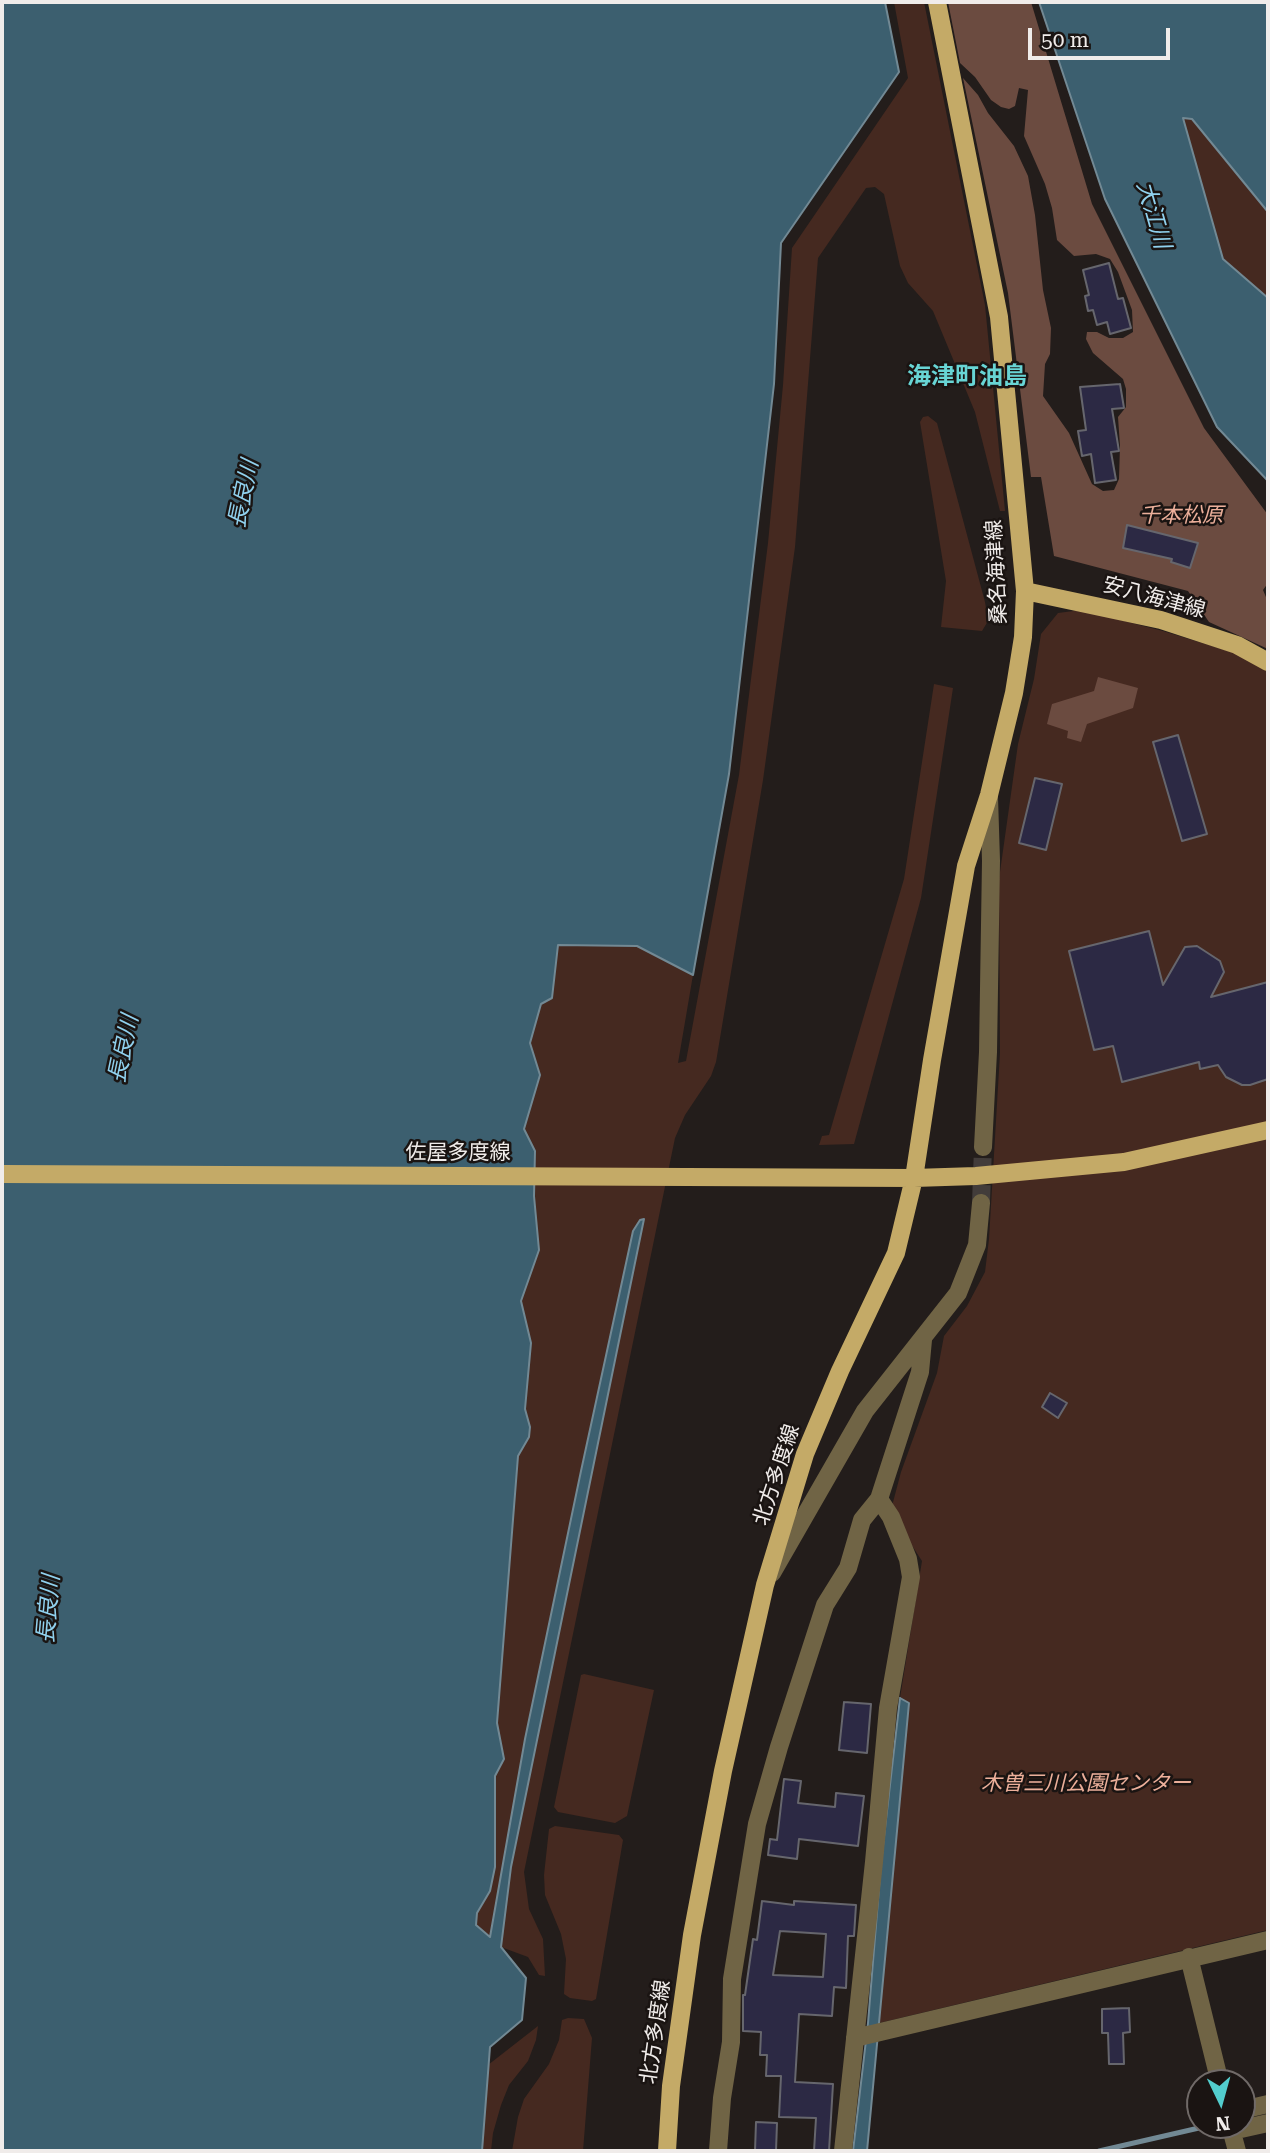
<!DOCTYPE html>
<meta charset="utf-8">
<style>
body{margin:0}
#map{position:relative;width:1270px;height:2153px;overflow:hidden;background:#231d1b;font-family:"Roboto Serif",serif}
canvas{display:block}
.frame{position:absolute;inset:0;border:4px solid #f0ecea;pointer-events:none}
.north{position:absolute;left:1186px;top:2069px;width:70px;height:70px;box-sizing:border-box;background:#1a1412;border:2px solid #706a68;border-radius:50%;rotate:175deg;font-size:19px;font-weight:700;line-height:28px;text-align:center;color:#f0ecea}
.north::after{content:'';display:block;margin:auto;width:24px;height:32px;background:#52cdcd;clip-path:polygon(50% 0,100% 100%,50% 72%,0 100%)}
.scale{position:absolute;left:1028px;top:28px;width:142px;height:32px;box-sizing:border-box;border:4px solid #f0ecea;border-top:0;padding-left:9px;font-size:21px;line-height:24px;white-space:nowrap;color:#f0ecea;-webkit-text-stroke:5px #1a1412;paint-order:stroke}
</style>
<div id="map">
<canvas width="1270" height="2153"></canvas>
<div class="frame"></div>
<div class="north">N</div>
<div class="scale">50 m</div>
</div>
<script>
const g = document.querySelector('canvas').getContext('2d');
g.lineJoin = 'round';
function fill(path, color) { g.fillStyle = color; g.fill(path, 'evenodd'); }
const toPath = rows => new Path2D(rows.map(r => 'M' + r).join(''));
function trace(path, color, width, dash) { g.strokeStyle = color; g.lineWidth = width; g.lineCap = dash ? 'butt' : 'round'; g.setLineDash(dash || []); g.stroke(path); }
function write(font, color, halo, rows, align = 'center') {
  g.font = font + ' "Roboto Serif","Noto Sans JP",serif'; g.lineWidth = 5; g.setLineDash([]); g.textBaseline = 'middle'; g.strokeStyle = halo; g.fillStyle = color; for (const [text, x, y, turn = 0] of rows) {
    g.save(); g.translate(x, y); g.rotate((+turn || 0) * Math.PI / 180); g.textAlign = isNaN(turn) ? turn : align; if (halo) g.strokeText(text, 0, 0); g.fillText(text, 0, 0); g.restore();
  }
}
fill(toPath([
 [894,2,924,2,985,305,1005,511,1000,511,975,412,933,311,908,283,900,266,884,194,875,187,866,188,818,258,795,547,763,780,716,1062,711,1076,685,1115,675,1138,524,1872,529,1909,543,1939,545,1976,539,1975,528,1957,501,1947,511,1867,644,1220,640,1220,633,1231,581,1471,525,1739,491,1937,476,1925,477,1913,490,1891,495,1867,495,1776,498,1769,499,1734,497,1723,518,1456,529,1437,525,1409,531,1343,520,1301,539,1250,534,1196,535,1151,524,1129,540,1075,530,1043,541,1004,552,997,558,945,637,946,693,975,678,1063,686,1061,739,775,768,543,783,385,792,248,908,78],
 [1183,117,1192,119,1268,212,1268,298,1223,259],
 [928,416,937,423,985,602,988,621,982,631,941,627,946,581,920,422,923,417],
 [1081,610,1163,631,1238,654,1268,672,1268,1930,879,2023,909,1703,900,1698,922,1561,898,1524,892,1506,901,1472,937,1373,944,1336,967,1306,985,1272,989,1239,1000,1053,999,879,1018,744,1034,679,1041,634,1058,613],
 [934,684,953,688,921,898,854,1144,819,1145,822,1136,829,1135,904,879],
 [584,1674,654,1690,627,1816,615,1823,558,1812,554,1807,581,1675],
 [555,1826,619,1835,623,1840,596,1999,592,2001,570,1998,564,1994,566,1959,561,1934,545,1895,544,1875,549,1829],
 [568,2018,584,2019,592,2038,583,2151,512,2151,518,2117,524,2099,549,2064,559,2040,562,2020],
 [538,2026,536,2040,528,2061,509,2085,501,2105,493,2133,491,2151,482,2151,488,2065]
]), '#452920');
fill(toPath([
 [948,2,1031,2,1092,204,1204,428,1268,515,1268,583,1263,590,1268,602,1268,649,1209,622,1188,591,1054,556,1041,477,1031,477,1008,293,963,78,978,95,988,113,1014,146,1028,176,1035,215,1043,290,1051,328,1050,354,1045,364,1043,396,1069,433,1092,484,1103,491,1114,490,1119,479,1120,446,1118,417,1126,407,1126,389,1123,379,1093,353,1086,339,1087,332,1097,332,1109,338,1123,338,1133,332,1132,310,1118,272,1110,259,1096,254,1074,256,1057,240,1052,208,1045,184,1024,136,1028,90,1019,88,1015,106,1009,109,1001,107,991,100,975,77,960,63],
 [1098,677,1138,688,1133,708,1087,724,1081,742,1067,738,1068,731,1047,724,1052,704,1094,691]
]), '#6b4b40');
const water = toPath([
 [2,2,885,2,899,72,781,243,774,384,729,774,693,975,637,946,558,945,552,998,541,1004,530,1043,540,1075,524,1129,535,1151,534,1196,539,1250,521,1301,531,1343,525,1409,530,1427,529,1437,518,1456,497,1723,504,1759,495,1776,495,1867,490,1891,477,1913,476,1925,490,1937,525,1739,581,1471,633,1231,640,1220,644,1219,511,1867,501,1947,526,1978,522,2020,490,2047,482,2151,2,2151,2,2],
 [1039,2,1268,2,1268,212,1192,119,1183,118,1223,259,1268,298,1268,481,1217,427,1105,199,1039,2],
 [900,1698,909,1703,867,2151,853,2151,868,2023,881,1863,900,1698]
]);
fill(water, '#3c5f6f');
trace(water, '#728994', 2);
trace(toPath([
 [1099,2151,1212,2125]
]), '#728994', 5);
const building = toPath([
 [1109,263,1118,299,1123,298,1131,328,1110,334,1107,322,1097,325,1093,310,1088,311,1085,296,1089,295,1083,270,1109,263],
 [1120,384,1124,408,1112,409,1119,451,1111,452,1116,480,1095,483,1091,454,1082,456,1078,431,1086,430,1080,387,1120,384],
 [1127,525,1198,543,1190,568,1171,562,1172,559,1123,548,1127,525],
 [1178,735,1207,834,1182,841,1153,742,1178,735],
 [1035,778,1062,784,1046,850,1019,843,1035,778],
 [1149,931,1163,985,1185,947,1197,946,1220,961,1224,972,1211,997,1268,982,1268,1079,1250,1085,1242,1085,1226,1077,1218,1065,1200,1069,1199,1062,1122,1082,1113,1046,1094,1050,1069,951,1149,931],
 [1050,1393,1067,1403,1058,1418,1042,1407,1050,1393],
 [844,1702,871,1704,867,1753,839,1750,844,1702],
 [784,1779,801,1781,798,1803,835,1807,836,1793,864,1796,858,1846,799,1839,797,1859,768,1855,770,1839,777,1840,784,1779],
 [762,1901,794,1905,794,1901,856,1905,854,1936,848,1936,846,1988,834,1987,832,2016,799,2014,795,2082,833,2084,829,2151,814,2151,816,2118,779,2117,781,2076,766,2076,767,2055,760,2055,761,2032,743,2031,743,1995,745,1995,753,1939,757,1940,762,1901],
 [780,1931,826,1934,823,1977,773,1975,780,1931],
 [1129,2008,1130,2032,1123,2033,1124,2064,1109,2064,1108,2033,1102,2033,1102,2009,1129,2008],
 [756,2122,777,2123,776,2151,755,2151,756,2122]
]);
fill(building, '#2c2944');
trace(building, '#66666d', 2);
trace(toPath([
 [981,1203,983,1147]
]), '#423c3a', 18, [18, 9]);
trace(toPath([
 [983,1147,988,1052,991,861,989,797],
 [772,1573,865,1411,958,1293,977,1245,981,1203],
 [1189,1957,1220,2083],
 [855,2038,1268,1940],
 [1242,2110,1268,2104],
 [1230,2125,1237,2151],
 [1232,2131,1268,2123],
 [718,2151,722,2098,731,2042,732,1979,757,1824,779,1747,825,1605,848,1568,862,1520,879,1499],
 [843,2151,874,1862,888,1708,911,1577,908,1559,891,1517,879,1499,920,1372,923,1340]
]), '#706445', 18);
trace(toPath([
 [1025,591,1161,620,1237,645,1268,662],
 [2,1174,914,1178,976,1176,1124,1162,1268,1130],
 [667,2151,671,2086,692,1935,723,1771,765,1585,805,1454,840,1371,896,1253,914,1178,932,1060,966,866,989,795,1014,693,1023,637,1025,591,999,317,937,2]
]), '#c4aa67', 18);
write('italic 21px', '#ecaf9a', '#1a1412', [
 ["千本松原",1181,516],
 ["木曽三川公園センター",1086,1784]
]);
write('21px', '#f0ecea', '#1a1412', [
 ["桑名海津線",997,572,-93],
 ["安八海津線",1154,598,15],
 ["佐屋多度線",458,1153],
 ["北方多度線",777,1475,-72],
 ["北方多度線",656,2032,-82]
]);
write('italic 23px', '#90d1ee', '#1a1412', [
 ["大江川",1153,215,74],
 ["長良川",244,494,-78],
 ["長良川",124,1049,-78],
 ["長良川",49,1609,-85]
]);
write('bold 24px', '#68d5d5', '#1a1412', [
 ["海津町油島",967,377]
]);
</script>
